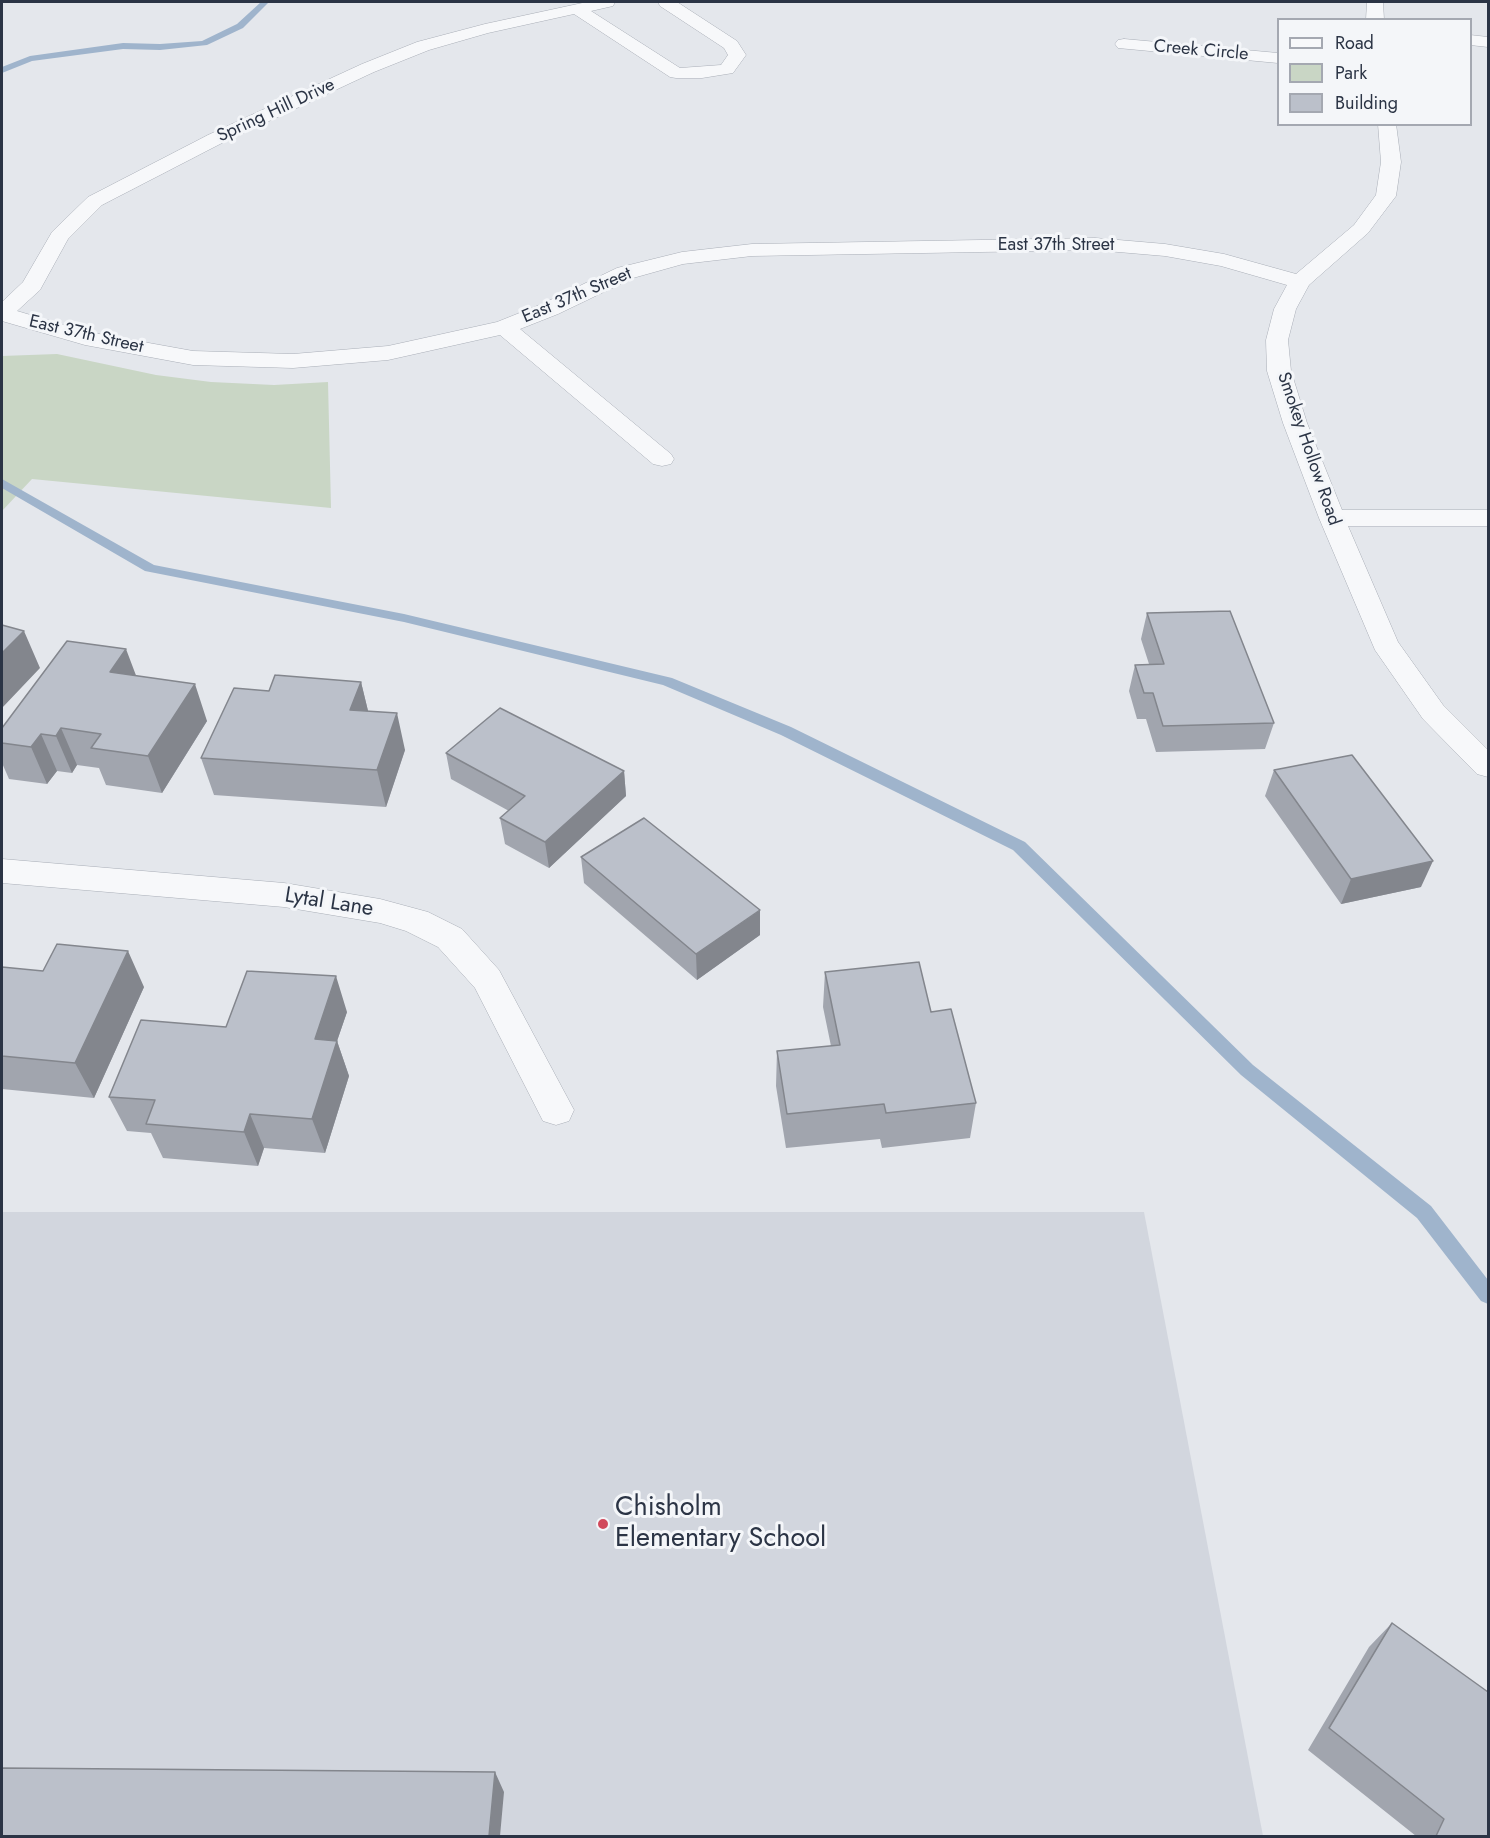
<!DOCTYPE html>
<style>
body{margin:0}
#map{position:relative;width:1490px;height:1838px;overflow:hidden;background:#e4e7ec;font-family:Jost,sans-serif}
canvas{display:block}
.frame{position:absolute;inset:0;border:3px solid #2b3445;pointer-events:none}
.legend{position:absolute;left:1277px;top:18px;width:195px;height:108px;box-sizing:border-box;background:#f4f6f9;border:2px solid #a4a8b1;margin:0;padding:8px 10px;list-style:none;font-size:18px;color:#2b3445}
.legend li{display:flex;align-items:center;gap:12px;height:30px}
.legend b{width:30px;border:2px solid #a4a8b1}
</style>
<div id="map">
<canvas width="1490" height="1838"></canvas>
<div class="frame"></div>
<ul class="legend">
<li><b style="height:8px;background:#f7f8fa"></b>Road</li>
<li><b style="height:16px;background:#c9d6c5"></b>Park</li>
<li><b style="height:16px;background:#bbc0ca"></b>Building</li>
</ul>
</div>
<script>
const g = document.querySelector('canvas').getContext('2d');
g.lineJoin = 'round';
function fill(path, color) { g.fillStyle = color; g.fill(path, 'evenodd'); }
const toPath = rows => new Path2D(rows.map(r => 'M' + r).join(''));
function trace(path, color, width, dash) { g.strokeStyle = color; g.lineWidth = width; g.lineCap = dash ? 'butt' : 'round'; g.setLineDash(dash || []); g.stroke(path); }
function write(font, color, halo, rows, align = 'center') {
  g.font = font + ' Jost,sans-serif'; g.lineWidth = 6; g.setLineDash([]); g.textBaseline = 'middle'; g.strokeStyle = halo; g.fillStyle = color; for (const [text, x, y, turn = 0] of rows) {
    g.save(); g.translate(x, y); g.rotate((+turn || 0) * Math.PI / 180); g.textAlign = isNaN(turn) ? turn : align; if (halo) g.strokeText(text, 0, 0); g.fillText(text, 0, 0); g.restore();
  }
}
fill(toPath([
 [2,1212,1144,1212,1263,1836,2,1836]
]), '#d2d6de');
fill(toPath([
 [57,354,156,375,211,382,274,385,328,382,331,508,32,479,2,511,2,356]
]), '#c9d6c5');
fill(toPath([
 [261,2,269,2,243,28,207,45,160,50,123,49,32,61,2,73,2,67,30,56,123,43,160,44,202,41,237,24,261,2],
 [2,479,154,565,404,614,672,678,791,727,1025,842,1253,1065,1431,1206,1488,1280,1488,1304,1481,1301,1417,1218,1241,1075,1013,850,781,735,663,685,404,622,145,571,2,488,2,479]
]), '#9fb4cc');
const minor = toPath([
 [587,2,615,2,613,6,591,11,680,68,721,65,728,55,724,48,660,6,658,2,677,2,737,41,746,55,733,73,702,78,676,78,670,77,574,14,488,33,429,50,374,72,222,143,102,205,68,239,40,290,17,311,88,332,193,351,293,354,388,346,497,322,542,304,617,268,682,252,752,244,1095,238,1165,244,1224,254,1296,274,1354,225,1376,195,1381,162,1378,124,1396,124,1401,162,1396,196,1368,233,1309,285,1296,309,1288,340,1291,371,1307,423,1342,510,1488,510,1488,526,1348,526,1398,642,1443,705,1488,750,1488,777,1477,774,1423,719,1375,650,1319,518,1283,423,1267,371,1266,340,1274,309,1287,285,1221,266,1165,256,1095,250,752,256,683,264,633,278,558,314,520,329,671,454,674,459,671,464,662,466,653,464,500,335,388,360,293,368,193,365,85,345,2,321,2,302,23,282,52,232,88,197,208,135,362,64,417,42,485,24,587,2],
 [1367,2,1383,2,1384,20,1366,20,1367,2],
 [1470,35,1488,37,1488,47,1470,45,1470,35],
 [1124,39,1278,53,1278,63,1118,48,1115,44,1118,40,1124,39],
 [2,859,284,883,380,899,428,912,462,929,499,970,574,1110,569,1121,556,1125,543,1121,475,988,438,947,406,931,380,923,284,907,2,883,2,859]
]);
trace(minor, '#a9aeb7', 1);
fill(minor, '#f7f8fa');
fill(toPath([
 [1147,613,1274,723,1265,749,1156,752,1146,719,1137,719,1129,691,1135,665,1149,664,1141,639],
 [136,676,207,721,162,793,106,785,99,768,77,765,72,773,57,771,47,784,9,779,2,763,2,728],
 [361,682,368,711,405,750,386,807,214,795,201,758,269,691],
 [446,753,624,771,626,796,549,868,505,844,500,818,509,811,451,779],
 [1274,770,1421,887,1341,904,1265,796],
 [581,857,760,935,697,980,584,883],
 [2,967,144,987,94,1098,2,1089],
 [825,972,931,1012,976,1103,970,1138,882,1148,880,1139,786,1148,776,1086,777,1051,831,1046,823,1007],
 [347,1012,337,1041,349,1076,325,1153,264,1148,258,1166,163,1158,151,1133,127,1131,109,1097,226,1027],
 [1392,1623,1488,1836,1416,1836,1308,1750,1369,1647]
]), '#a1a5ae');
fill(toPath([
 [24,631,40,668,2,708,2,653],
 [126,649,140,686,110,672],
 [361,682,370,719,350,710],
 [195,684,207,721,162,793,148,756],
 [397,713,405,750,386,807,377,770],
 [61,728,77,765,72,773,56,736],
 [41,734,57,771,47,784,31,747],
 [624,771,626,796,549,868,545,842],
 [1433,861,1421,887,1341,904,1351,879],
 [760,910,760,935,697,980,696,954],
 [128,951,144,987,94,1098,75,1063],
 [336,976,347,1012,337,1041,349,1076,325,1153,312,1119,315,1039],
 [250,1114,264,1148,258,1166,244,1132],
 [495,1772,504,1792,500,1836,489,1836]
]), '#83868d');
const building = toPath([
 [1230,611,1274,723,1163,726,1153,693,1144,693,1135,665,1164,664,1147,613,1230,611],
 [2,625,24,631,2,653,2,625],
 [67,641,126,649,110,672,195,684,148,756,91,748,101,734,61,728,56,736,41,734,31,747,2,743,2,728,67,641],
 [275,675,361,682,350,710,397,713,377,770,201,758,234,688,269,691,275,675],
 [500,708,624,771,545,842,500,818,525,796,446,753,500,708],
 [1352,755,1433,861,1351,879,1274,770,1352,755],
 [644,818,760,910,696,954,581,857,644,818],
 [57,944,128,951,75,1063,2,1056,2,967,43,971,57,944],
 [919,962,931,1012,951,1009,976,1103,886,1113,884,1104,787,1114,777,1051,840,1045,825,972,919,962],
 [247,971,336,976,315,1039,337,1041,312,1119,250,1114,244,1132,146,1124,155,1100,109,1097,141,1020,226,1027,247,971],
 [1392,1623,1488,1692,1488,1836,1436,1836,1444,1819,1329,1728,1392,1623],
 [2,1768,495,1772,489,1836,2,1836,2,1768]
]);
fill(building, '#bbc0ca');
trace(building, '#83868d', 1.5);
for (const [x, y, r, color] of [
 [603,1524,6,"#d1495b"]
]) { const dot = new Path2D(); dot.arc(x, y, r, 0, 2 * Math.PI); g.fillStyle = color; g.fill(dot); trace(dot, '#f4f6f9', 2); }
write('18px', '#2b3445', '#f4f6f9', [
 ["Creek Circle",1201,51,5],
 ["Spring Hill Drive",276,111,-25],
 ["East 37th Street",1056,246],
 ["East 37th Street",577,296,-23],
 ["East 37th Street",86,335,13],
 ["Smokey Hollow Road",1308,449,71]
]);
write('22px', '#2b3445', '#f4f6f9', [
 ["Lytal Lane",329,903,9]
]);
write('27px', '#2b3445', '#f4f6f9', [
 ["Chisholm",615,1508],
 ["Elementary School",615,1539]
], 'left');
</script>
